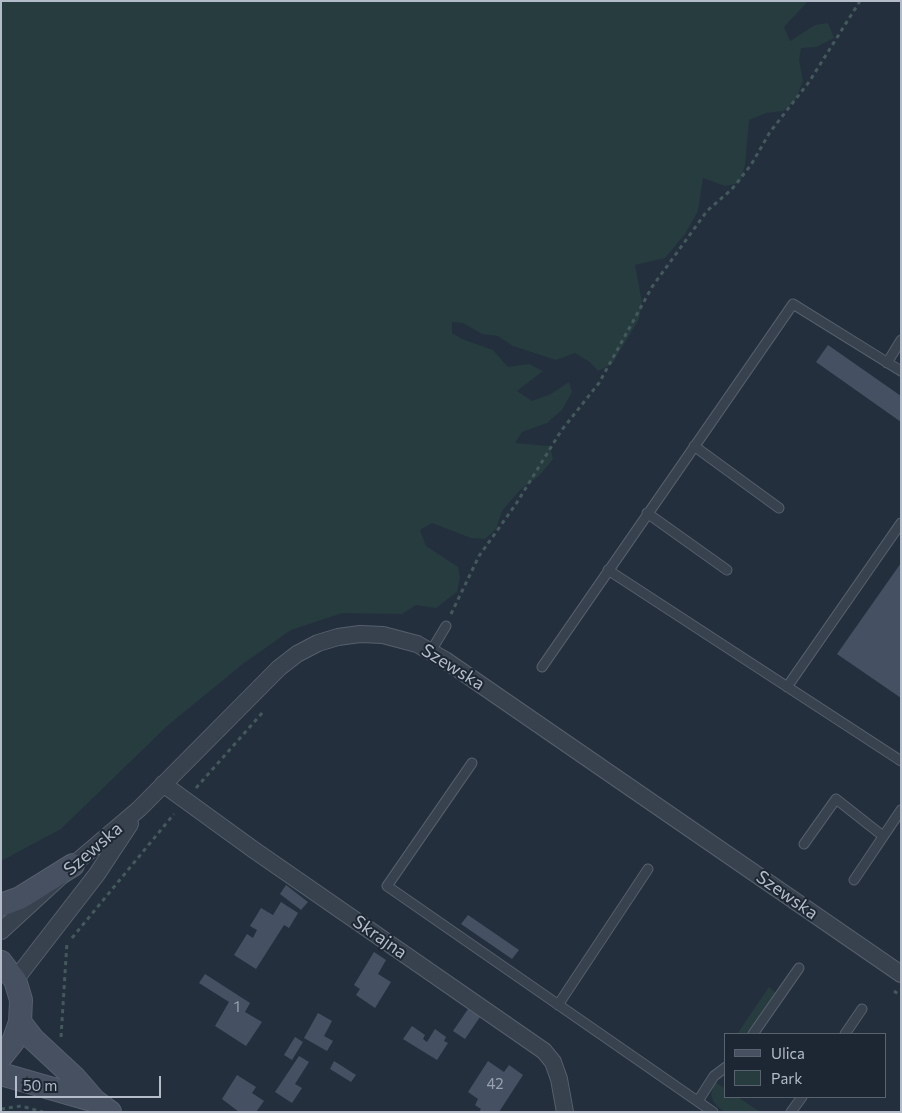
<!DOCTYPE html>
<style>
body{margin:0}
#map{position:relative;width:902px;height:1113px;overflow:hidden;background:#242f3e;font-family:Commissioner,sans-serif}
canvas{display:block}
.frame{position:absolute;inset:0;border:2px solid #b4bcc9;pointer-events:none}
.legend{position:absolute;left:724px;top:1033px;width:162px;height:65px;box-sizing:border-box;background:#1d2633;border:1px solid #59626f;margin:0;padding:6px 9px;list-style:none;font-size:15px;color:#b4bcc9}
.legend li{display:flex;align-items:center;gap:10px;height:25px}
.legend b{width:25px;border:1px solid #59626f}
.scale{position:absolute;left:15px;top:1076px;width:146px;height:22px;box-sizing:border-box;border:2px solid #b4bcc9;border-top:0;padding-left:6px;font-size:15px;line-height:18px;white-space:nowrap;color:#b4bcc9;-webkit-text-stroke:4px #1d2633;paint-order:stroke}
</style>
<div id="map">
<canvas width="902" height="1113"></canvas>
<div class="frame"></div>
<ul class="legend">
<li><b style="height:6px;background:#465061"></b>Ulica</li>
<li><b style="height:14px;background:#263c3f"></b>Park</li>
</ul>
<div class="scale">50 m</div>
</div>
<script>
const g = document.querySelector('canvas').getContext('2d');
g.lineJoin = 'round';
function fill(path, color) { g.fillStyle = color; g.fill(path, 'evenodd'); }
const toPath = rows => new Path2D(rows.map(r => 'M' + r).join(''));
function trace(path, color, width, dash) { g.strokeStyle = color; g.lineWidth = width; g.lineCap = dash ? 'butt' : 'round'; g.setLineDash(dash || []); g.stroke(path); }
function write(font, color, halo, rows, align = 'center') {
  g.font = font + ' Commissioner,sans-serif'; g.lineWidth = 4; g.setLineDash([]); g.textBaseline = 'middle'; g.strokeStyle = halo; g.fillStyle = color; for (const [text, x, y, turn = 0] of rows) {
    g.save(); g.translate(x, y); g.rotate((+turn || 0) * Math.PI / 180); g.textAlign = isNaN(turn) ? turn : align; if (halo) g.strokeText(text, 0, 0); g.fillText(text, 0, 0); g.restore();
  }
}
fill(toPath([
 [1,1,808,1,784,27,790,41,815,25,828,23,834,38,816,47,801,48,799,60,803,81,795,101,783,111,766,113,749,120,745,165,740,183,725,186,703,178,698,211,685,234,665,258,635,265,642,302,639,319,612,364,598,371,590,362,575,353,556,360,513,346,498,336,482,334,463,323,452,322,452,333,462,339,493,350,508,367,529,364,543,371,517,391,532,401,551,394,569,382,572,392,562,410,547,423,522,432,515,443,550,446,553,459,539,476,520,490,502,511,496,529,485,539,471,538,432,523,420,530,426,546,458,567,460,578,457,592,436,608,416,605,402,614,342,613,291,630,244,663,166,727,61,829,1,861],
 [769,987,776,993,748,1034,737,1034],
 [715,1082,726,1089,726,1097,738,1097,760,1112,725,1112,718,1107,713,1101,711,1094]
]), '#263c3f');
fill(toPath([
 [828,345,901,396,901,422,816,362],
 [901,563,901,698,837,654],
 [286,885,308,902,301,910,280,894],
 [281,902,298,913,289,928,284,925,256,969,234,955,247,934,253,938,257,930,250,926,261,908,273,915],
 [468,915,519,950,512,959,461,924],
 [374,952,386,960,378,974,391,982,375,1008,356,995,360,989,354,985],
 [205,974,250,1003,245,1012,262,1022,246,1046,215,1026,229,1002,199,983],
 [468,1009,480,1017,465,1039,453,1031],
 [318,1013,332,1021,324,1036,333,1041,327,1051,304,1038],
 [412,1026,425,1035,423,1039,427,1042,435,1029,446,1037,444,1041,448,1043,437,1060,403,1039],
 [295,1037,303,1042,292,1060,284,1055],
 [299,1056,309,1062,295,1084,302,1088,292,1103,275,1092],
 [334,1061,356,1075,351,1082,330,1069],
 [488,1061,504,1072,509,1065,523,1075,499,1112,479,1112,481,1109,475,1105,478,1099,468,1092],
 [237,1075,256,1087,252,1093,264,1101,256,1112,239,1112,222,1099]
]), '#455162');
const service = toPath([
 [887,363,901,340],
 [694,446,779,508],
 [647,513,727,570],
 [608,570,901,761],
 [431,651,446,626],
 [542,667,793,304,901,371],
 [787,687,901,523],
 [472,763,387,886,713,1112],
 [804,844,836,799,883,836],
 [854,880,901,810],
 [558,1005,648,869],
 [753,1034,799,968],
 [845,1034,862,1009],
 [698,1101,714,1076,726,1067],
 [791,1112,802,1097]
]);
const minor = toPath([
 [163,784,254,850,544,1051,553,1062,559,1079,565,1112],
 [1,931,73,865,139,809,279,668,297,654,318,643,338,637,360,634,383,635,417,644,445,660,901,974],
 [15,980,97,874,130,824]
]);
const secondary = toPath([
 [1,905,20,898,73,865],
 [1,962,15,980,21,1000,20,1022,13,1042,1,1057],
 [20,1022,33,1039,75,1078,95,1101,110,1112],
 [1,1074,95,1101]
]);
trace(service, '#565f6c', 11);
trace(minor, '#565f6c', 18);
trace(secondary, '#565f6c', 24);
trace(toPath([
 [451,614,479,556,516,504,561,431,599,383,652,287,707,211,732,189,751,165,770,132,809,82,860,1],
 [196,788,263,712],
 [72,938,174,814],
 [894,991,901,996],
 [61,1037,67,942],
 [1,1109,21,1106,43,1112]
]), '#44595c', 3, [4, 4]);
trace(service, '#38414e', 9);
trace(minor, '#38414e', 16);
trace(secondary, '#465061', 22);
write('15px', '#98a1af', null, [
 ["1",237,1007],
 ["42",495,1084]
]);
write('18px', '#b4bcc9', '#1d2633', [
 ["Szewska",453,667,32],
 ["Szewska",93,849,-41],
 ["Szewska",787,895,35],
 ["Skrajna",380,937,35]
]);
</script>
